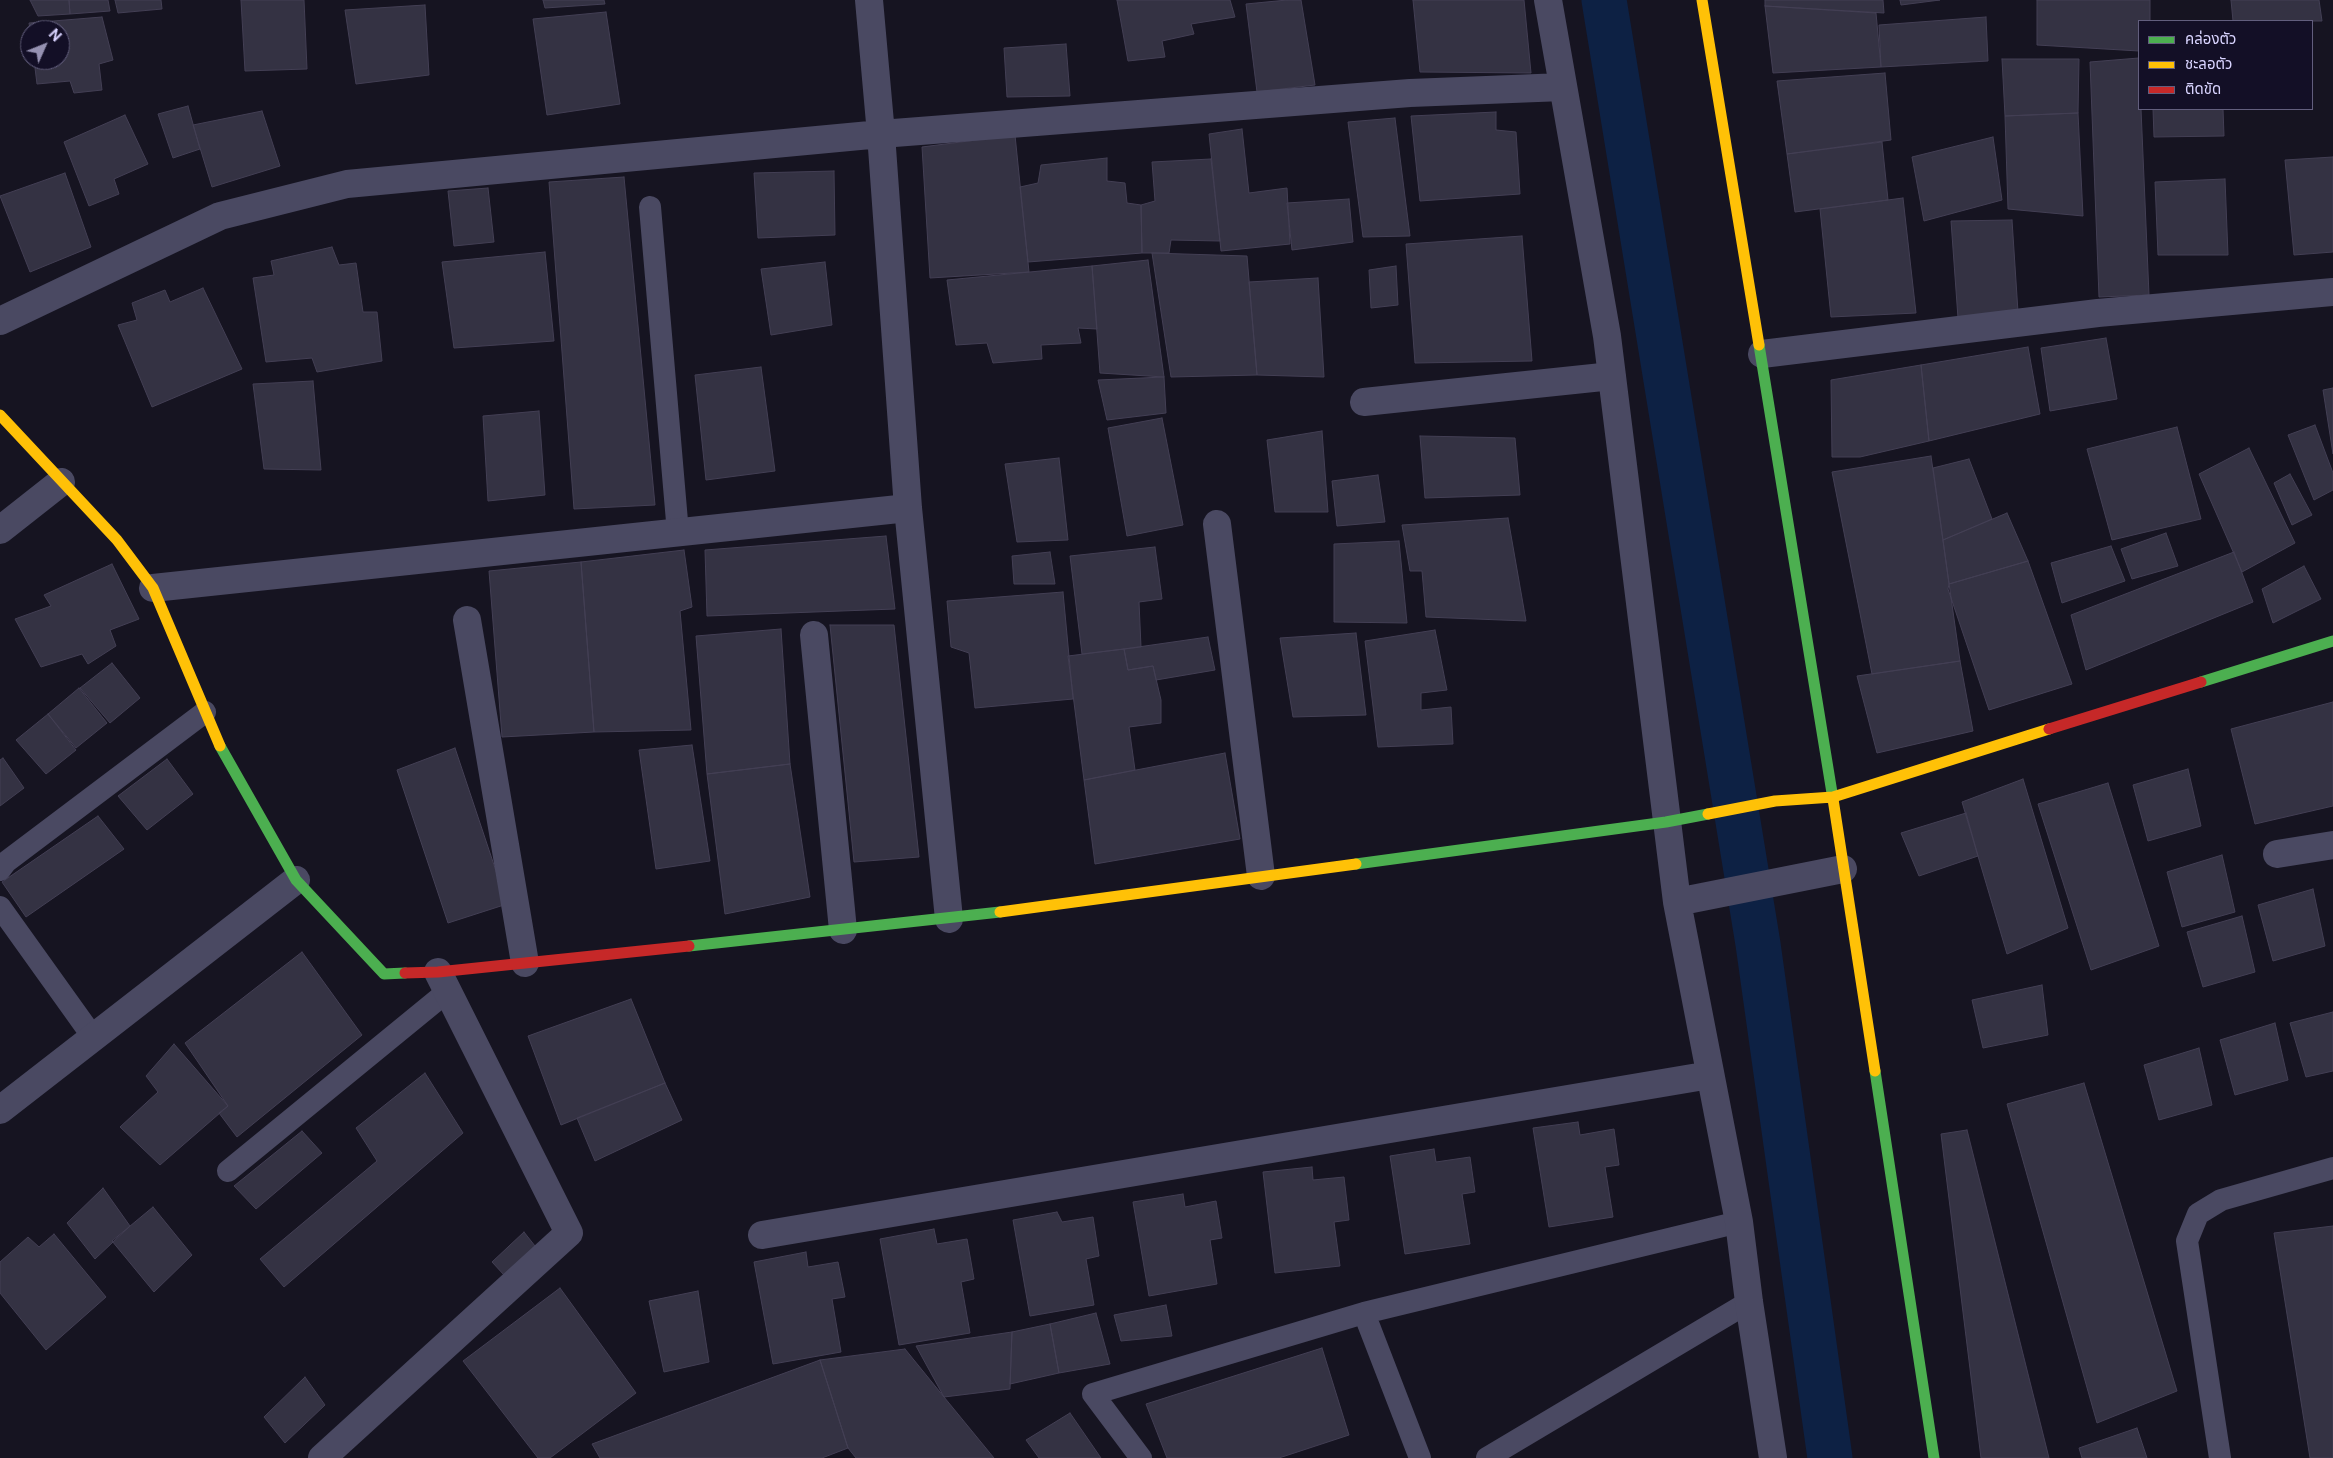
<!DOCTYPE html>
<meta charset="utf-8">
<style>
body{margin:0}
#map{position:relative;width:2333px;height:1458px;overflow:hidden;background:#161421;font-family:"Public Sans","Noto Sans Thai",sans-serif}
canvas{display:block}
.legend{position:absolute;left:2138px;top:20px;width:175px;height:90px;box-sizing:border-box;background:#130f26;border:1px solid #625e7d;margin:0;padding:6px 9px;list-style:none;font-size:15px;color:#d9d4ff}
.legend li{display:flex;align-items:center;gap:10px;height:25px}
.legend b{width:25px;border:1px solid #625e7d}
.north{position:absolute;left:20px;top:20px;width:50px;height:50px;box-sizing:border-box;background:#130f26;border:1px solid #625e7d;border-radius:50%;rotate:46deg;font-size:14px;font-weight:700;line-height:20px;text-align:center;color:#d9d4ff}
.north::after{content:'';display:block;margin:auto;width:18px;height:22px;background:#9591b1;clip-path:polygon(50% 0,100% 100%,50% 72%,0 100%)}
</style>
<div id="map">
<canvas width="2333" height="1458"></canvas>
<ul class="legend">
<li><b style="height:6px;background:#4caf50"></b>คล่องตัว</li>
<li><b style="height:6px;background:#ffc107"></b>ชะลอตัว</li>
<li><b style="height:6px;background:#c62828"></b>ติดขัด</li>
</ul>
<div class="north">N</div>
</div>
<script>
const g = document.querySelector('canvas').getContext('2d');
g.lineJoin = 'round';
const toPath = rows => new Path2D(rows.map(r => 'M' + r).join(''));
function trace(path, color, width, dash) { g.strokeStyle = color; g.lineWidth = width; g.lineCap = dash ? 'butt' : 'round'; g.setLineDash(dash || []); g.stroke(path); }
function fill(path, color) { g.fillStyle = color; g.fill(path, 'evenodd'); }
trace(toPath([
 [1604,0,1758,944,1830,1458]
]), '#0d2144', 45);
const building = toPath([
 [30,0,69,0,70,14,38,16,30,0],
 [69,0,108,0,110,11,70,14,69,0],
 [115,0,161,0,162,9,118,13,115,0],
 [241,0,304,0,307,69,245,71,241,0],
 [543,0,604,0,605,4,545,8,543,0],
 [1117,0,1230,0,1235,17,1191,24,1194,34,1162,41,1165,57,1128,61,1117,0],
 [1287,0,1301,0,1315,85,1257,92,1246,4,1287,0],
 [1413,0,1524,0,1531,73,1420,72,1413,0],
 [1765,0,1883,0,1884,13,1765,6,1765,0],
 [1900,0,1940,0,1901,5,1900,0],
 [2037,0,2150,0,2150,21,2139,21,2139,51,2037,45,2037,0],
 [2231,0,2319,0,2322,21,2233,21,2231,0],
 [425,5,429,75,356,84,345,10,425,5],
 [1765,6,1876,13,1881,67,1773,73,1765,6],
 [606,12,620,104,547,115,533,19,606,12],
 [102,17,113,60,99,64,102,90,74,93,70,81,37,84,34,60,60,60,60,30,30,30,29,23,102,17],
 [1986,17,1988,61,1881,67,1879,25,1986,17],
 [1066,44,1070,96,1007,97,1004,48,1066,44],
 [2139,58,2139,109,2141,109,2149,295,2099,297,2090,62,2139,58],
 [2002,59,2079,59,2078,113,2005,116,2002,59],
 [1885,73,1891,140,1787,154,1777,81,1885,73],
 [188,106,200,149,173,158,158,114,188,106],
 [2153,109,2223,109,2224,136,2154,137,2153,109],
 [262,111,280,166,212,187,193,125,262,111],
 [1496,112,1496,130,1516,132,1520,194,1420,201,1411,116,1496,112],
 [2078,113,2083,216,2008,209,2005,116,2078,113],
 [125,115,148,164,114,179,119,194,89,206,64,142,125,115],
 [1395,118,1410,236,1363,237,1348,122,1395,118],
 [1242,129,1249,193,1287,188,1290,244,1221,251,1209,134,1242,129],
 [1015,135,1029,272,930,278,922,147,1015,135],
 [1993,137,2002,200,1924,221,1912,157,1993,137],
 [1882,142,1888,200,1795,212,1787,154,1882,142],
 [2333,157,2333,252,2294,255,2285,160,2333,157],
 [1107,158,1107,181,1125,183,1127,203,1141,205,1142,253,1028,262,1020,187,1038,183,1041,165,1107,158],
 [1211,159,1220,241,1171,240,1169,253,1142,253,1141,205,1155,201,1152,162,1211,159],
 [834,171,835,235,758,238,754,173,834,171],
 [65,173,91,247,30,272,0,196,65,173],
 [624,177,655,505,574,509,549,182,624,177],
 [2225,179,2228,255,2158,255,2155,182,2225,179],
 [488,188,494,242,454,246,448,191,488,188],
 [1903,198,1916,313,1831,317,1820,209,1903,198],
 [1349,199,1353,242,1292,250,1287,203,1349,199],
 [2012,220,2018,312,1958,318,1951,221,2012,220],
 [1522,236,1532,361,1415,363,1406,244,1522,236],
 [332,247,339,265,356,263,363,312,377,312,382,361,317,372,312,358,266,362,253,278,274,275,271,261,332,247],
 [545,252,554,341,454,348,442,262,545,252],
 [1152,253,1247,256,1257,375,1171,377,1152,253],
 [1148,260,1164,377,1100,373,1092,266,1148,260],
 [825,262,832,325,771,335,761,269,825,262],
 [1092,266,1097,329,1078,328,1081,343,1041,345,1042,359,993,363,987,343,956,345,947,280,1092,266],
 [1396,266,1398,305,1371,308,1369,270,1396,266],
 [1318,278,1324,377,1257,375,1249,282,1318,278],
 [203,288,242,369,152,407,118,325,137,320,132,303,165,290,170,302,203,288],
 [2106,338,2117,399,2050,411,2041,348,2106,338],
 [2028,347,2040,414,1929,441,1921,365,2028,347],
 [1921,365,1929,441,1860,457,1832,457,1831,380,1921,365],
 [761,367,775,471,706,480,695,375,761,367],
 [1164,377,1166,413,1107,420,1098,380,1164,377],
 [313,381,321,470,264,469,253,384,313,381],
 [2333,388,2333,454,2323,390,2333,388],
 [539,411,545,495,488,501,483,416,539,411],
 [1162,418,1183,525,1127,536,1108,428,1162,418],
 [2315,425,2333,473,2333,490,2314,500,2288,435,2315,425],
 [2177,427,2201,519,2112,540,2087,449,2177,427],
 [1322,431,1328,512,1275,512,1267,440,1322,431],
 [1420,436,1515,438,1520,495,1425,498,1420,436],
 [2249,448,2295,543,2242,572,2199,474,2249,448],
 [1931,456,1960,661,1872,674,1832,472,1931,456],
 [1059,458,1068,540,1017,542,1005,464,1059,458],
 [1969,459,1992,519,1943,540,1933,468,1969,459],
 [2290,474,2312,515,2292,525,2274,483,2290,474],
 [1378,475,1385,522,1337,526,1332,481,1378,475],
 [2007,513,2028,561,1949,584,1943,540,2007,513],
 [1508,518,1526,621,1426,617,1422,571,1410,571,1402,525,1508,518],
 [2166,533,2178,566,2132,579,2121,549,2166,533],
 [886,536,895,609,707,616,705,550,886,536],
 [1399,541,1407,623,1334,622,1334,544,1399,541],
 [2111,546,2125,581,2062,603,2051,563,2111,546],
 [1155,547,1162,599,1139,602,1141,647,1082,654,1070,556,1155,547],
 [684,550,692,607,680,611,691,730,594,732,581,562,684,550],
 [1050,552,1055,584,1014,584,1012,556,1050,552],
 [2234,552,2253,602,2086,670,2071,615,2234,552],
 [2028,561,2072,684,1989,710,1948,589,1949,584,2028,561],
 [581,562,594,732,502,737,489,571,581,562],
 [112,564,139,619,110,630,116,646,88,664,82,654,41,667,15,619,51,606,44,595,112,564],
 [2304,566,2321,599,2273,623,2262,589,2304,566],
 [1063,592,1073,699,975,708,969,653,951,647,947,601,1063,592],
 [830,625,894,625,919,857,854,862,830,625],
 [781,629,790,764,707,774,696,636,781,629],
 [1435,630,1447,690,1421,693,1421,710,1451,707,1453,744,1378,747,1365,641,1435,630],
 [1356,633,1366,715,1293,717,1280,638,1356,633],
 [1208,637,1215,670,1156,680,1153,666,1128,670,1124,649,1208,637],
 [1124,649,1128,670,1153,666,1161,700,1161,723,1129,727,1135,770,1084,780,1068,656,1124,649],
 [1960,661,1973,731,1877,753,1857,676,1960,661],
 [112,663,140,698,110,723,80,688,112,663],
 [79,688,107,723,76,748,48,714,79,688],
 [2333,702,2333,806,2255,824,2231,729,2333,702],
 [48,714,76,750,46,774,16,740,48,714],
 [692,745,710,861,656,869,639,750,692,745],
 [455,748,507,904,448,923,397,770,455,748],
 [1225,753,1240,839,1095,864,1084,780,1225,753],
 [3,758,24,788,0,806,0,760,3,758],
 [167,759,193,794,147,830,118,796,167,759],
 [790,764,810,897,725,914,707,774,790,764],
 [2188,769,2201,826,2148,841,2133,785,2188,769],
 [2023,779,2068,928,2007,954,1962,802,2023,779],
 [2108,783,2159,946,2091,970,2038,804,2108,783],
 [1966,813,1978,856,1919,876,1901,833,1966,813],
 [98,816,124,849,26,917,2,882,98,816],
 [2222,855,2235,912,2182,927,2167,872,2222,855],
 [2313,889,2325,946,2273,961,2258,905,2313,889],
 [2242,916,2255,972,2203,987,2187,932,2242,916],
 [302,952,362,1035,237,1137,219,1113,228,1106,185,1043,302,952],
 [2042,985,2048,1035,1983,1048,1972,1000,2042,985],
 [631,999,665,1083,561,1125,528,1036,631,999],
 [2333,1012,2333,1071,2306,1077,2290,1023,2333,1012],
 [2275,1023,2288,1080,2235,1095,2220,1040,2275,1023],
 [174,1044,228,1106,160,1165,120,1127,158,1092,146,1076,174,1044],
 [2199,1048,2212,1105,2159,1120,2144,1065,2199,1048],
 [425,1073,463,1133,284,1287,260,1259,377,1161,356,1128,425,1073],
 [665,1083,682,1120,595,1161,577,1118,665,1083],
 [2084,1083,2177,1391,2097,1423,2007,1104,2084,1083],
 [1578,1122,1580,1135,1614,1129,1619,1165,1605,1167,1613,1217,1549,1227,1533,1128,1578,1122],
 [1967,1130,2049,1458,1981,1458,1941,1134,1967,1130],
 [302,1131,322,1153,256,1209,234,1186,302,1131],
 [1434,1149,1436,1162,1470,1157,1475,1192,1462,1194,1470,1244,1405,1254,1390,1156,1434,1149],
 [1312,1167,1313,1180,1344,1177,1349,1220,1334,1222,1340,1266,1275,1273,1263,1172,1312,1167],
 [103,1188,130,1226,95,1259,67,1223,103,1188],
 [1183,1194,1185,1207,1216,1201,1222,1238,1210,1240,1217,1284,1149,1296,1133,1202,1183,1194],
 [153,1207,192,1255,154,1292,112,1241,153,1207],
 [1057,1212,1062,1222,1093,1217,1099,1256,1086,1259,1094,1305,1030,1316,1013,1220,1057,1212],
 [2333,1226,2333,1458,2310,1458,2274,1233,2333,1226],
 [934,1229,937,1244,967,1239,974,1279,961,1282,970,1333,899,1345,880,1239,934,1229],
 [524,1232,535,1246,504,1275,492,1262,524,1232],
 [54,1234,106,1297,46,1350,0,1293,0,1262,28,1237,39,1247,54,1234],
 [806,1252,808,1267,838,1262,845,1297,832,1299,841,1352,773,1364,754,1262,806,1252],
 [560,1288,636,1393,550,1458,538,1458,463,1361,560,1288],
 [698,1291,709,1362,664,1372,649,1301,698,1291],
 [1166,1305,1172,1336,1121,1341,1114,1315,1166,1305],
 [1096,1313,1110,1364,1059,1373,1050,1324,1096,1313],
 [1050,1324,1059,1373,1010,1384,1012,1332,1050,1324],
 [1012,1332,1010,1389,944,1397,916,1346,1012,1332],
 [1322,1348,1349,1435,1279,1458,1167,1458,1146,1404,1322,1348],
 [905,1349,944,1397,994,1458,856,1458,848,1448,820,1360,905,1349],
 [820,1360,848,1448,822,1458,600,1458,592,1444,820,1360],
 [305,1377,325,1405,285,1443,264,1417,305,1377],
 [1070,1413,1101,1458,1039,1458,1026,1440,1070,1413],
 [2137,1428,2147,1458,2082,1458,2079,1448,2137,1428]
]);
fill(building, '#343243');
trace(building, '#433f54', 1);
trace(toPath([
 [650,207,678,533],
 [0,870,6,862,205,712],
 [0,907,93,1037],
 [228,1171,448,991],
 [1364,1313,1420,1458],
 [1141,1458,1093,1394,1364,1313,1739,1222],
 [1487,1458,1749,1302],
 [2220,1458,2187,1241,2198,1214,2221,1200,2333,1168]
]), '#4a4962', 22);
trace(toPath([
 [869,0,881,134,908,508,949,919],
 [1548,0,1607,336,1677,902,1739,1222,1749,1302,1773,1458],
 [0,321,220,216,347,184,881,134,1410,93,1563,87],
 [1762,354,2098,313,2333,292],
 [1364,402,1612,376],
 [1217,524,1261,876],
 [0,530,61,482],
 [153,588,908,508],
 [467,620,525,963],
 [814,635,843,930],
 [2277,854,2333,845],
 [1677,902,1843,869],
 [0,1110,296,880],
 [762,1235,1710,1075],
 [322,1458,569,1233,438,972]
]), '#4a4962', 28);
trace(toPath([
 [1759,345,1833,799],
 [2201,682,2333,641],
 [220,746,296,880,384,974,405,973],
 [1356,864,1666,822,1708,814],
 [689,946,1000,912],
 [1875,1071,1934,1458]
]), '#4caf50', 11);
trace(toPath([
 [1702,0,1759,345],
 [0,415,117,540,153,588,220,746],
 [1833,799,1875,1071],
 [1708,814,1775,801,1833,797,2049,729],
 [1000,912,1356,864]
]), '#ffc107', 11);
trace(toPath([
 [2049,729,2201,682],
 [405,973,438,972,689,946]
]), '#c62828', 11);
</script>
